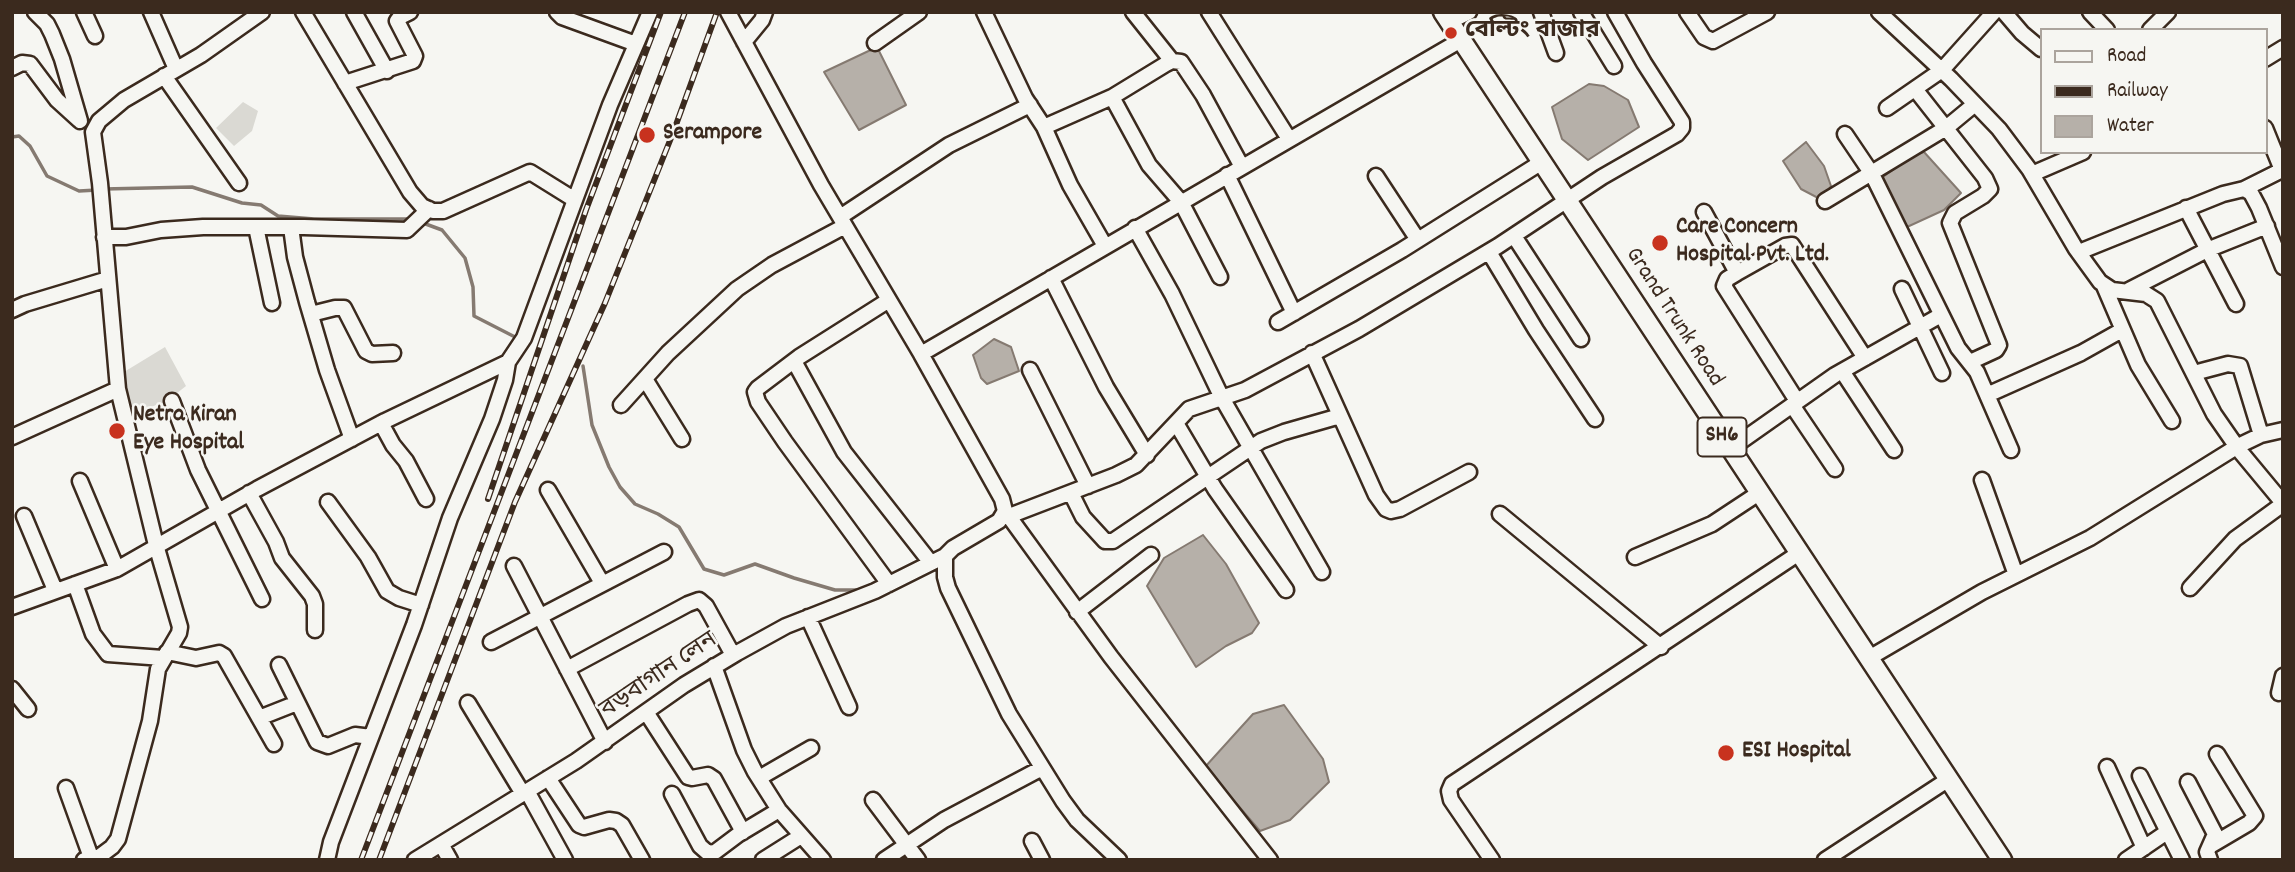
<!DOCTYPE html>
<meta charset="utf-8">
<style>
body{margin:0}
#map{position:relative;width:2295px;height:872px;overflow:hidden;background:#f6f6f2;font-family:Dekko,sans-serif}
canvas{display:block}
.frame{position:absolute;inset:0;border:14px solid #3b2a1e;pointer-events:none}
.legend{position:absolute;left:2040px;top:28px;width:228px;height:126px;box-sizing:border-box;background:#f6f6f2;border:2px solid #aba49d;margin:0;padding:9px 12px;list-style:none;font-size:21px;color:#3b2a1e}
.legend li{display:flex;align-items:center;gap:14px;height:35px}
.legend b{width:35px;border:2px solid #aba49d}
</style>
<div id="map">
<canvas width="2295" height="872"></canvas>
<div class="frame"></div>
<ul class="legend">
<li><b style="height:9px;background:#f6f6f2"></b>Road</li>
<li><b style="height:9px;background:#3b2a1e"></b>Railway</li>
<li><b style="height:19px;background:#b6b0a9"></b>Water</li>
</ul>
</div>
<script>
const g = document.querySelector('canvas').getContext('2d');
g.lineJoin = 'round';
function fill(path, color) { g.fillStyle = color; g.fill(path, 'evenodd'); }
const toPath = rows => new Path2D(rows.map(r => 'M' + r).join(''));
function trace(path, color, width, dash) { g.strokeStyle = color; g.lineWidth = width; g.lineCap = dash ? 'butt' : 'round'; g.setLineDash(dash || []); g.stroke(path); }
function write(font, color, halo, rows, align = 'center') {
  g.font = font + ' Dekko,"Noto Sans Bengali",sans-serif'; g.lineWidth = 5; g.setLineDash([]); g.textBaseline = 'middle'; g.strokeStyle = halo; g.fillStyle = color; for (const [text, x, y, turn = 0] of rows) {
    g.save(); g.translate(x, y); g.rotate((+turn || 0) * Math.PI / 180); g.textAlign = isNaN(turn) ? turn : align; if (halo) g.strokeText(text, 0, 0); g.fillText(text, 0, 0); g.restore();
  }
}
fill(toPath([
 [243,102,258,111,252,131,234,146,216,128],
 [165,347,186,386,167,401,124,417,124,372]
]), '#dad9d3');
const water = toPath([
 [877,47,906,105,859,130,824,72,877,47],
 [1589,84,1604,86,1628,100,1639,127,1588,160,1562,139,1552,107,1589,84],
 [1806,142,1824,166,1831,186,1822,200,1801,189,1783,161,1806,142],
 [1924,152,1961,193,1944,210,1907,227,1880,179,1914,155,1924,152],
 [994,339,1011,347,1019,371,987,384,981,378,973,355,994,339],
 [1203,535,1226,564,1259,623,1252,633,1226,646,1196,667,1147,586,1164,558,1203,535],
 [1284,705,1323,759,1329,782,1290,820,1260,831,1205,767,1253,714,1284,705]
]);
fill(water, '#b6b0a9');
trace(water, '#857a71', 2);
trace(toPath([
 [12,137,19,136,30,146,47,176,79,191,97,190],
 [104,189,192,187,242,203,261,205,278,216,314,219,412,219],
 [423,223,442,230,465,258,473,287,474,316,515,337],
 [583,366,592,425,609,467,620,487,635,504,658,514,679,527,704,569,724,575,755,564,794,578,835,590,861,590]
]), '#857a71', 3.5);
const minor = toPath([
 [35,12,47,24,52,34,62,59,80,121],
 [84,12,95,36],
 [151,12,176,69],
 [303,12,410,192,422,206,433,211,443,211,530,172,575,200],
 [354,12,387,71],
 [557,12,562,17,636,44],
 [728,12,821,185,921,354,1002,499,1005,511,999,521,953,548,945,556,945,577,948,588,1009,714,1063,801,1077,820,1119,860],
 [984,12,1025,98,1044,127,1112,97,1149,165,1181,202,1220,277],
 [1133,12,1172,61],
 [1209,12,1289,139],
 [1541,12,1556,53],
 [1581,12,1614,66],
 [1687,12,1704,37,1713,41,1767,12],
 [1879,12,1951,79,1999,129,2029,169,2076,249,2100,282,2112,290,2146,294,2157,301,2214,414,2239,450,2283,503],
 [2004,12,2022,33,2041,49],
 [2090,12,2107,30],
 [1449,22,1469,12],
 [2150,30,2168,12],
 [744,42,762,20,765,12],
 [875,43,919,12],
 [2265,59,2283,48],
 [12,68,22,63,30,64,57,100,79,120],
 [164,76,239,183],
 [345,83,413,61,415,56,397,21,400,17,410,12],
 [1915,89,1985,178,1990,189,1983,196,1955,213,1950,223,1999,345,1996,350,1970,362],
 [1112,97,1166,64,1172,61,1181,62,1203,95,1242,167],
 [1887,108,1942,70,1994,12],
 [1044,127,1070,185,1105,246],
 [1845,134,1872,174,1958,348,1977,372,2011,450],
 [2032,174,2083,152],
 [1227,175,1294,313],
 [1376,176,1418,240],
 [2244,189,2282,170,2265,128],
 [1825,201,1946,128,1975,104],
 [2186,208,2236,304],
 [1704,212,1737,273,1785,246,1792,245,1865,358],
 [840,217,949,145,1030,105],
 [256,227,272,303],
 [291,227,295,257,307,302,327,370,352,439],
 [1135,228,1172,294,1222,398,1322,572],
 [1514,236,1581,339],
 [104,237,126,237,161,230,203,227,304,227,407,230,429,209],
 [1489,252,1536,330,1595,419],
 [2079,252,2223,194,2244,189,2251,193,2259,208,2283,267],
 [1737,273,1727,279,1724,286,1797,401],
 [1051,278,1106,387,1147,455],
 [2104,286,2138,365,2172,421],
 [1902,289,1942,373],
 [2129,290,2207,250,2267,226],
 [889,300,799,357,758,388,755,392,758,402,785,442,889,584],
 [12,310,25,304,108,279],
 [311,314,335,308,344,308,366,351,372,354,393,353],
 [1278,322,1402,250,1542,162],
 [1312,353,1376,495,1386,509,1391,511,1400,509,1469,472],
 [921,354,1461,40],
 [794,361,844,452,931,563],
 [1030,370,1088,486],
 [1842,371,1894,450],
 [2194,373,2228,364,2240,366,2261,435],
 [645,379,682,439],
 [118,389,100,183,93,132,99,121,124,100,201,55,262,12],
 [1987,395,2081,353,2122,330],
 [172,401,198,470,262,599],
 [621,405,668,353,737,289,772,265,845,226],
 [1792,405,1835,469],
 [381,423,393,445,406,461,426,499],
 [1176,423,1215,489,1286,590],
 [12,437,118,389,156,545,180,627,179,633,158,669,150,721,118,839,112,847,100,856,84,860],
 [1730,449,1835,375,1941,315],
 [1982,480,2016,575],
 [80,481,117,569],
 [548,490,602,583],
 [249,493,276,542,282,558,312,596,315,604,315,630],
 [1071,493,1083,517,1105,541,1113,541,1261,441,1284,432,1340,416],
 [328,502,368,557,387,591,399,598,421,605],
 [1005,511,1111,657,1270,860],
 [1500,514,1661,647],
 [24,516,55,590],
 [1009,516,1116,475,1136,465,1189,409,1245,390,1359,329,1498,246,1602,177,1677,134,1682,128,1682,122,1644,63,1615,12],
 [1635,557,1712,524,1759,493],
 [514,566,605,742],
 [75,584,93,634,108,654,163,658],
 [2190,588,2235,539,2283,504],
 [12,607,117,569,257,489,385,421,508,362,524,338,610,105,650,12],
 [1077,612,1151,555],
 [808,617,849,707],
 [491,642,664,552],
 [167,652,196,658,219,653,224,656,274,744],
 [1869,658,1982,592,2090,538,2238,446,2261,435,2283,430],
 [279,665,317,742,328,746,355,735,371,737],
 [714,666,744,750,755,772,779,810,823,860],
 [567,669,688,604,699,600,706,606,733,655],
 [12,689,28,709],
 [2279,693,2283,676],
 [468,703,523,794],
 [646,712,688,777,692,778,708,775,714,779,743,832],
 [259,718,297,703],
 [2107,767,2144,848],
 [2140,776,2182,860],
 [548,778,579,825,584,827,609,820,616,821,622,825,642,860],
 [759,778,811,748],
 [2188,782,2215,834,2207,852,2210,860],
 [66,788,92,860],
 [527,791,565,860],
 [672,794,700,846,708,853,715,852,739,834,779,810],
 [873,800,918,860],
 [1032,841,1042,860],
 [441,844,450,860],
 [2210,846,2249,823,2255,816,2217,754],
 [327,860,331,842,414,625,450,518,492,419,505,380,508,362],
 [415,860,576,761,684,685,737,653,786,626,875,591,945,556],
 [763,860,801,836],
 [884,860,944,820,1042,768],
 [1492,860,1451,800,1449,791,1452,784,1799,553],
 [1825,860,1949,779],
 [2126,860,2167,832]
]);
const major = toPath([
 [1443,12,2002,860]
]);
trace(minor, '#3b2a1e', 19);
trace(major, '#3b2a1e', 23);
trace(minor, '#f6f6f2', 14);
trace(major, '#f6f6f2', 18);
const rail = toPath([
 [488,499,586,210,661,12],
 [361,860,685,12],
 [379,860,515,502,605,303,673,133,717,12]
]);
trace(rail, '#3b2a1e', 6);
trace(rail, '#f6f6f2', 3.5, [10]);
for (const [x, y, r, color] of [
 [1451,33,7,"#c8321e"],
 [647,135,9,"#c8321e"],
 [1660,243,9,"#c8321e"],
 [117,431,9,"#c8321e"],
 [1726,753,9,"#c8321e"]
]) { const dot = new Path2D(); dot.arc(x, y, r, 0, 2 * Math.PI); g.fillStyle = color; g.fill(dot); trace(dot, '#f6f6f2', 2.5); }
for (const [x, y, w] of [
 [1722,437,49]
]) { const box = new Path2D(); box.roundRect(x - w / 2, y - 19.5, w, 39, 5); g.fillStyle = '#f6f6f2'; g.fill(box); trace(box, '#3b2a1e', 2); }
write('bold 23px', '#3b2a1e', null, [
 ["SH6",1722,437]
]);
write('bold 24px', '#3b2a1e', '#f6f6f2', [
 ["বেল্টিং বাজার",1465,33],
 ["Serampore",663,135],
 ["Care Concern",1676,229],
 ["Hospital Pvt. Ltd.",1676,257],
 ["Netra Kiran",133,417],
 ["Eye Hospital",133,445],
 ["ESI Hospital",1742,753]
], 'left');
write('24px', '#3b2a1e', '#f6f6f2', [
 ["Grand Trunk Road",1673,318,57],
 ["বড়বাগান লেন",660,677,-34]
]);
</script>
